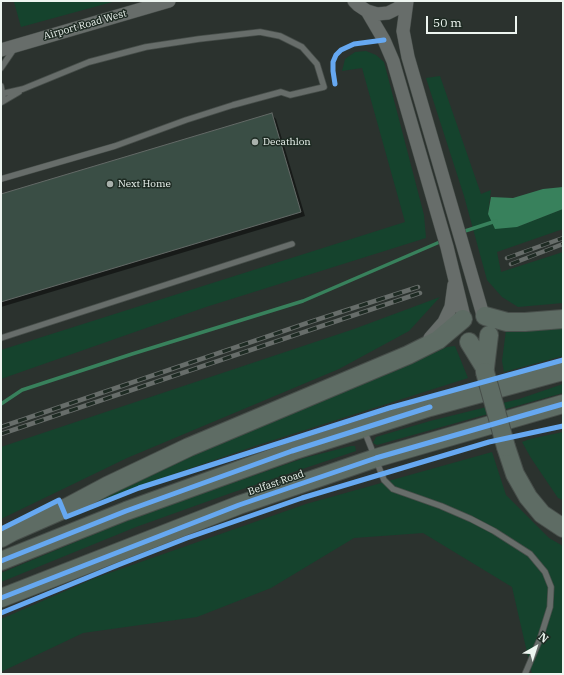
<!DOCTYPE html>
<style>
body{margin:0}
#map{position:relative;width:564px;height:675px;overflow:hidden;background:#2b322e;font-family:"IBM Plex Serif",serif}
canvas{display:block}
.frame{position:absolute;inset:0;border:2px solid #edf5f0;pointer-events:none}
.north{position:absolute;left:516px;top:627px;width:40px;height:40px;-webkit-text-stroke:3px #1e2b23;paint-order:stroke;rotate:39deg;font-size:11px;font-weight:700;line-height:16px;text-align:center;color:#edf5f0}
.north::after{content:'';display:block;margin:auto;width:14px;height:18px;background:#edf5f0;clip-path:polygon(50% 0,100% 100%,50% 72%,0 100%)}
.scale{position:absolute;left:426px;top:16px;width:91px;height:18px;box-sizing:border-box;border:2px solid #edf5f0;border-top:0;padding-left:5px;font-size:12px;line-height:14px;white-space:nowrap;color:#edf5f0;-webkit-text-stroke:3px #1e2b23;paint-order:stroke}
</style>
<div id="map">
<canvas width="564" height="675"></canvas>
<div class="frame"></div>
<div class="north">N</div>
<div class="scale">50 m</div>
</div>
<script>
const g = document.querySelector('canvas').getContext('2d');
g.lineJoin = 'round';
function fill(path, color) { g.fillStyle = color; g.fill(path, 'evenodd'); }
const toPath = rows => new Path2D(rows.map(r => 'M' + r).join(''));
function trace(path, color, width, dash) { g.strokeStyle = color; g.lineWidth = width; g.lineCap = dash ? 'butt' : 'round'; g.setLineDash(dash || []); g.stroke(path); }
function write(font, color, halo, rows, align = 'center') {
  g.font = font + ' "IBM Plex Serif",serif'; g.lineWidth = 3; g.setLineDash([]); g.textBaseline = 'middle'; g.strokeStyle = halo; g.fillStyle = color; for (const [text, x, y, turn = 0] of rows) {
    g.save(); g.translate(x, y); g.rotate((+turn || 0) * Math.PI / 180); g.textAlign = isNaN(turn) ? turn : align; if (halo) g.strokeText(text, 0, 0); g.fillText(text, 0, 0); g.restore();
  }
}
fill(toPath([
 [17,1,116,1,21,27,14,2],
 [366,51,376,55,384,62,424,215,426,238,206,307,1,379,1,350,405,222,362,68,342,71,345,59,355,52],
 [440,76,481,194,491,190,488,214,517,227,563,209,563,229,497,252,501,272,563,252,563,303,518,307,502,297,487,280,464,196,426,78],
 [440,297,409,331,339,369,127,458,1,519,1,447,354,329],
 [563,325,563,356,504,372,502,361,506,330],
 [455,346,468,378,255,446,142,485,86,507,135,480,271,420,395,371,447,347],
 [563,384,563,393,377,445,373,443,376,437,430,421,519,399],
 [563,432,563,500,558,498,531,458,522,442,530,439],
 [351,446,355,446,356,451,231,493,136,527,1,582,1,573,138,516,304,458],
 [492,452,506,495,549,538,563,546,563,674,532,674,512,587,423,533,354,538,271,588,197,617,83,633,1,672,1,619,95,578,306,504]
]), '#15432d');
fill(toPath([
 [563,187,563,209,517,227,495,229,488,214,491,197,513,198,543,189]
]), '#38815c');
fill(toPath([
 [271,114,276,119,305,216,1,307,1,195]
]), '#0007');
trace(toPath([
 [462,232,496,221],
 [1,404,22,390,132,354,303,301,442,241]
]), '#38815c', 3.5);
const building = toPath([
 [272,113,301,212,1,302,1,194,272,113]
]);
fill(building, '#3a4e45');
trace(building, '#636966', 1);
const service = toPath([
 [1,68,14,49],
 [1,86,3,97],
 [1,94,23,89,89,62,146,47,199,39,260,32,280,36,302,47,317,64,324,87,290,95,281,92,233,105,186,120,115,146,1,179],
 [2,102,19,92],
 [1,338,292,244],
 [364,430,384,480,393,489,441,506,471,519,494,531,530,554,545,572,551,587,550,607,540,639,525,674]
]);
const tertiary = toPath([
 [354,1,358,5,367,11,377,14,388,13,398,8,406,1],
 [407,1,403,31,408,57,483,315],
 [367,11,384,40,393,61,447,247,464,317],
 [1,50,169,1],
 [430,338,444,322,451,307,454,285]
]);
const trunk = toPath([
 [485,316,507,322,525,322,563,319],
 [469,342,485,368,485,372],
 [485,368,489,335],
 [506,447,515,474,528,497,542,514,563,528],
 [1,538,12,532,60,511,107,486,189,447,408,355,438,340,463,319],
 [1,561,126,511,292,451,430,407,563,371],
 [1,598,239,505,376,458,563,404]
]);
trace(service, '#474e4a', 7);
trace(tertiary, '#474e4a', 14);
trace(trunk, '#474e4a', 20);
trace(service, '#676d6a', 5.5);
trace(tertiary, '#676d6a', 13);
trace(trunk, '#5e6c64', 18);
const rail = toPath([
 [507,258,563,238],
 [511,264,563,244],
 [1,427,313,321,418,287],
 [1,434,420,293]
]);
trace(rail, '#676d6a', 4.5);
trace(rail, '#1e2b23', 3, [9]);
const trunkBridge = toPath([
 [485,372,506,447]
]);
trace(trunkBridge, '#474e4a', 20, []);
trace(trunkBridge, '#5e6c64', 18);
trace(toPath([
 [335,84,333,71,333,62,336,55,341,50,354,44,384,40],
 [1,529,59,500,66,517,139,488,389,408,563,360],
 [1,561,126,511,292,451,430,407],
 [1,598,239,505,376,458,563,404],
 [1,613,118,565,187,538,302,498,489,442,563,426]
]), '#66a8f1', 5);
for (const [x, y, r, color] of [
 [255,142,4,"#a9b1ac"],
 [110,184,4,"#a9b1ac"]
]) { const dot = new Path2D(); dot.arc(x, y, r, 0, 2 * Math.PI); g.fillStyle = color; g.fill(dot); trace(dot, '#1e2b23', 1.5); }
write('10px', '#edf5f0', '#1e2b23', [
 ["Airport Road West",85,25,-16],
 ["Belfast Road",276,483,-19]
]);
write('10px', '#edf5f0', '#1e2b23', [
 ["Decathlon",263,142],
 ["Next Home",118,184]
], 'left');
</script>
